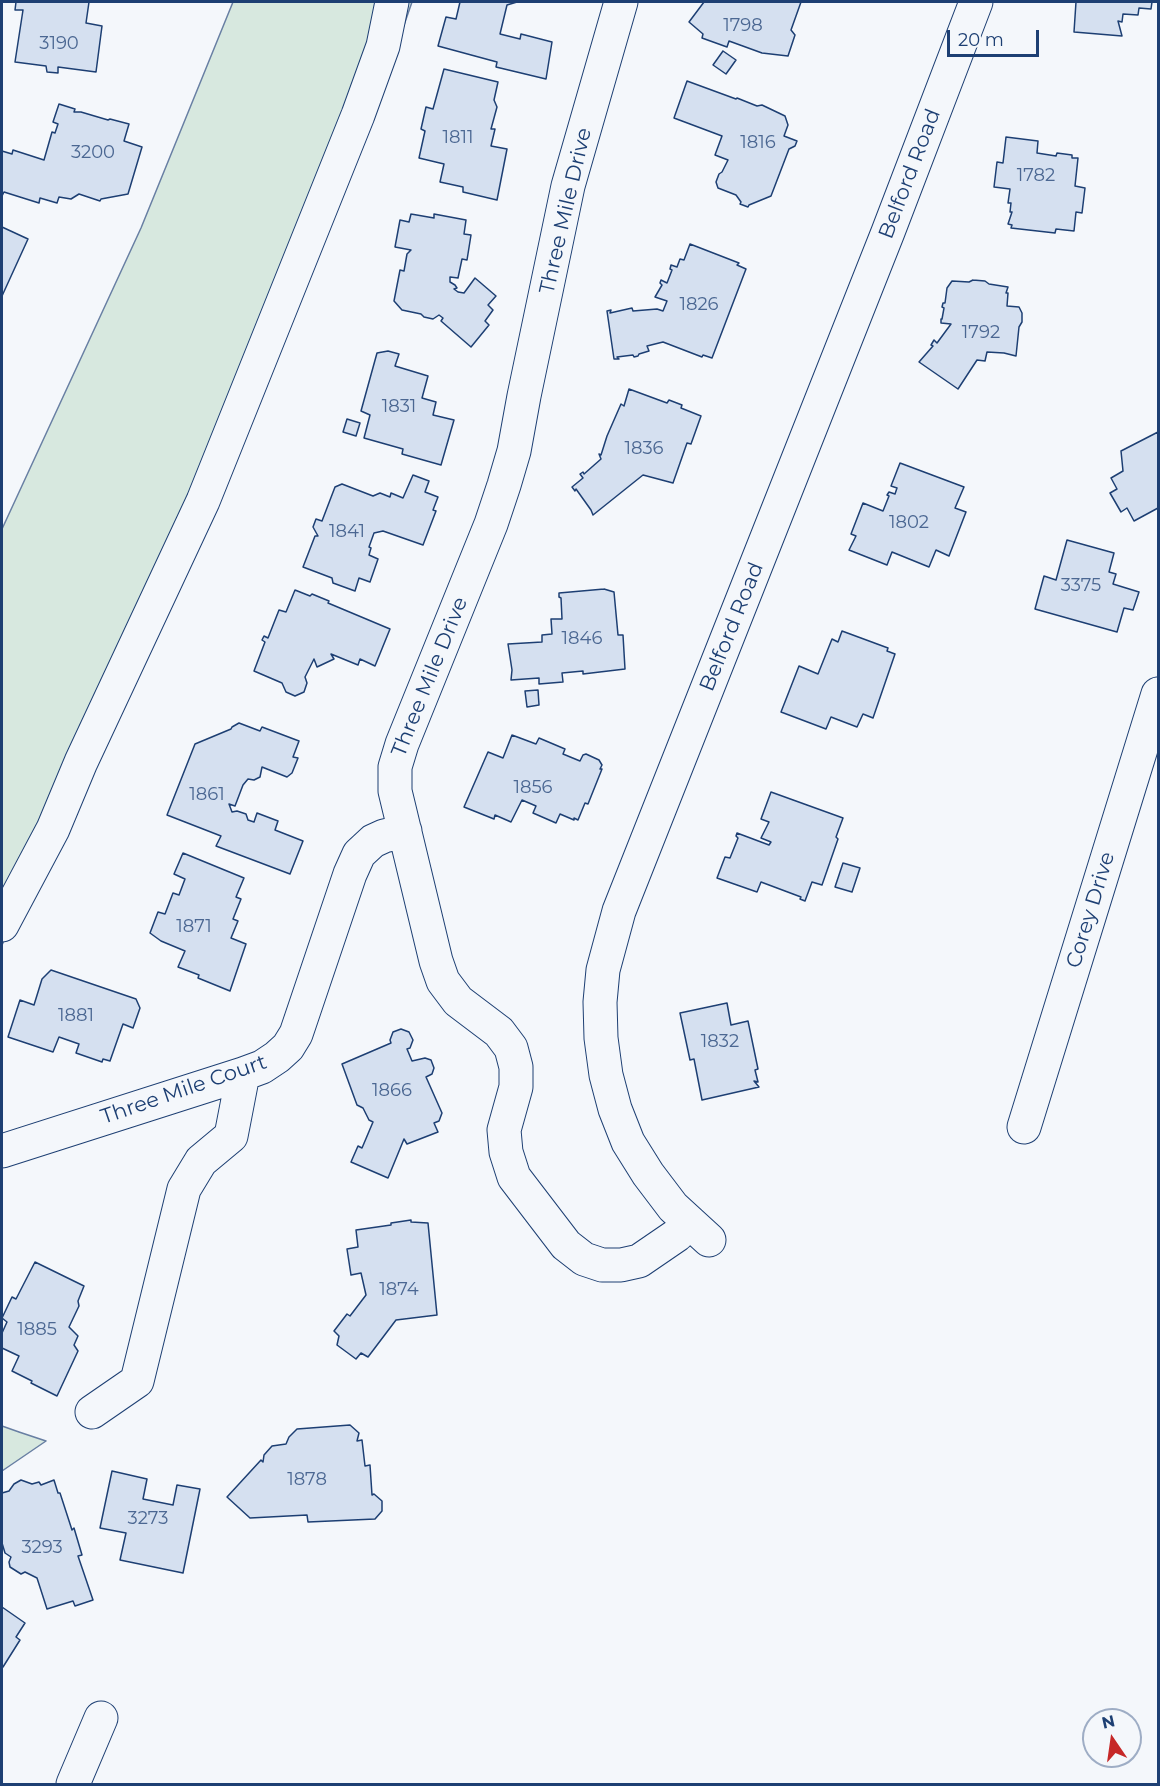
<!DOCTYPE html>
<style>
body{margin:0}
#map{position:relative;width:1160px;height:1786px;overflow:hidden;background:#f4f7fb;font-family:Montserrat,sans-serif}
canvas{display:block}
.frame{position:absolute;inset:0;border:3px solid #1d3f73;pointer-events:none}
.north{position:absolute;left:1082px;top:1708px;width:60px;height:60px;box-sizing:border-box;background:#f4f7fb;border:2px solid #9eadc5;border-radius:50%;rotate:347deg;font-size:16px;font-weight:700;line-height:24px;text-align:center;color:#1d3f73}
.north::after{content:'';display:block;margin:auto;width:21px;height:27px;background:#c62828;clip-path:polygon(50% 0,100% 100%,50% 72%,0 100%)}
.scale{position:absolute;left:947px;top:30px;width:92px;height:27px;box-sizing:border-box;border:3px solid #1d3f73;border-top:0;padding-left:8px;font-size:18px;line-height:21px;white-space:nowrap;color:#1d3f73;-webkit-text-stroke:4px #f4f7fb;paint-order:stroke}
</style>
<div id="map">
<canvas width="1160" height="1786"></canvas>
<div class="frame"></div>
<div class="north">N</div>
<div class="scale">20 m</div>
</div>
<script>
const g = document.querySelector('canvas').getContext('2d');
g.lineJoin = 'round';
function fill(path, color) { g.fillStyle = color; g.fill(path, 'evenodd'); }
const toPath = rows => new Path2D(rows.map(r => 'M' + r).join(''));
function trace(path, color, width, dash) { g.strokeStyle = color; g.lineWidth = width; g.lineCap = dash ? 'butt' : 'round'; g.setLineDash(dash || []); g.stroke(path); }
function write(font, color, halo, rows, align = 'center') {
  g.font = font + ' Montserrat,sans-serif'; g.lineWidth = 4.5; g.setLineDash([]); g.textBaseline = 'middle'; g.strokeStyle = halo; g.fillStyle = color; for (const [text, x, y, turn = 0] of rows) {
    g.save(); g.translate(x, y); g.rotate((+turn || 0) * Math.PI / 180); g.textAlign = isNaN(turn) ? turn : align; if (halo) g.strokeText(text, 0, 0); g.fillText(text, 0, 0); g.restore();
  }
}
const green = toPath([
 [233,2,412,2,378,100,129,689,2,945,2,529,141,228,233,2],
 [2,1426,19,1432,46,1441,2,1471,2,1426]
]);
fill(green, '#d7e8df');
trace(green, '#687fa3', 1.5);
const building = toPath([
 [16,2,89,2,86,23,102,26,96,72,58,67,58,73,47,72,46,66,15,62,23,10,15,10,16,2],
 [460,2,517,2,507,5,500,34,520,39,521,34,552,42,546,79,496,67,497,62,438,46,446,17,456,19,460,2],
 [704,2,801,2,791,30,795,35,788,56,762,53,729,41,727,47,702,38,703,34,689,22,704,2],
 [1076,2,1152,2,1151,9,1139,8,1138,15,1123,14,1122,22,1118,21,1122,36,1074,32,1076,2],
 [723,51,736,60,726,74,713,65,723,51],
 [444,69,498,82,494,100,497,107,491,129,495,129,491,146,507,149,497,200,463,192,463,187,440,182,444,164,419,158,425,131,421,129,426,107,433,109,444,69],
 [687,81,736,99,737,98,757,106,762,105,785,116,788,125,784,136,797,141,795,146,789,149,771,196,749,205,748,207,740,204,741,202,736,195,718,188,716,182,719,174,722,172,728,160,715,155,722,136,674,118,687,81],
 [59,104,75,109,74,112,81,112,108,120,110,119,129,124,124,141,142,147,128,194,101,199,100,201,79,194,71,199,59,197,57,203,40,198,39,203,4,192,2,196,2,151,12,154,13,150,44,160,52,132,55,133,58,124,53,122,59,104],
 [1006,137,1038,141,1037,153,1056,156,1057,153,1072,155,1072,158,1078,158,1075,186,1085,188,1082,213,1076,212,1074,231,1056,229,1055,233,1011,228,1012,225,1008,224,1012,212,1010,212,1011,203,1008,203,1010,189,994,187,997,162,1003,163,1006,137],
 [411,214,434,218,434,214,466,220,464,234,471,235,467,260,462,259,458,278,450,277,450,282,455,285,457,288,454,289,458,292,464,293,475,278,496,296,488,305,493,310,485,321,489,325,471,347,441,321,443,318,439,315,433,319,424,317,421,314,402,310,394,301,400,270,404,271,407,254,411,250,395,247,400,220,409,222,411,214],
 [2,227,28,239,2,296,2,227],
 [690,244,739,263,737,265,746,269,712,358,703,355,702,357,663,342,647,346,649,351,639,354,638,356,634,357,633,355,617,357,619,359,614,359,607,311,611,310,610,313,632,308,633,311,657,309,663,311,667,301,655,297,662,285,660,283,661,280,667,283,672,270,670,269,671,265,677,267,680,259,684,260,690,244],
 [973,280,985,281,989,284,1008,287,1006,293,1008,293,1007,306,1019,307,1022,313,1022,322,1019,327,1016,356,1004,353,987,352,985,361,977,360,958,389,919,362,933,346,931,345,934,340,937,343,951,324,941,323,941,319,942,319,944,308,942,307,943,303,945,303,947,288,952,281,969,282,973,280],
 [388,351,399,354,395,366,428,376,422,398,436,402,433,415,454,420,441,465,402,454,403,449,364,438,370,415,361,411,377,353,388,351],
 [629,389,667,403,669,400,682,405,681,408,701,416,691,444,687,443,673,483,643,475,593,515,591,510,576,489,575,491,572,487,583,478,580,474,583,472,584,474,601,459,599,454,601,455,607,436,621,404,624,406,629,389],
 [347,419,360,423,356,436,343,432,347,419],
 [1158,432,1158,508,1134,521,1127,508,1121,512,1110,493,1117,489,1111,478,1123,471,1121,451,1158,432],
 [900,463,964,487,955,508,966,512,949,556,936,550,929,567,892,552,887,565,849,550,856,536,851,534,863,503,883,511,889,496,887,495,889,492,895,494,897,488,891,486,900,463],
 [413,475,429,481,425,492,438,497,433,510,436,511,423,545,383,531,374,533,369,547,371,548,369,555,378,559,370,582,359,578,355,591,333,583,332,578,303,567,315,536,318,536,313,527,316,519,322,521,335,487,342,484,373,496,380,493,390,497,391,493,403,498,413,475],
 [1067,540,1114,553,1109,572,1116,574,1113,584,1139,592,1133,610,1124,608,1117,632,1035,609,1044,576,1056,580,1067,540],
 [604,589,614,592,618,635,623,635,625,669,583,674,583,671,562,673,563,682,539,684,539,678,511,680,512,670,508,644,542,642,542,635,552,634,551,619,562,619,561,598,559,597,559,593,604,589],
 [295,590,310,596,312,594,329,601,328,603,390,629,375,666,360,659,358,665,331,654,334,659,317,667,314,659,305,677,307,683,304,692,295,696,286,692,282,683,254,671,265,642,262,640,264,636,268,638,279,610,286,612,295,590],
 [842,631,888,648,887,651,895,654,873,718,863,714,857,727,831,717,826,729,781,712,799,666,818,674,832,639,838,642,842,631],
 [538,690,539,705,527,707,525,691,538,690],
 [239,723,260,731,262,727,299,741,293,757,298,758,292,773,287,777,262,767,260,777,254,780,248,779,243,785,235,806,229,804,232,812,237,811,246,814,248,820,254,822,257,813,278,821,275,830,303,841,290,874,216,846,221,836,167,815,195,744,231,729,232,727,239,723],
 [512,735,536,744,539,738,565,749,563,754,580,761,583,755,586,754,599,760,602,765,600,769,602,769,588,804,585,803,578,820,574,818,574,820,560,814,556,823,533,813,536,806,522,800,511,822,495,815,494,819,464,807,488,752,503,758,512,735],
 [771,792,843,818,836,837,838,839,822,885,812,882,805,901,800,899,801,897,761,882,757,892,717,878,725,857,730,858,738,838,736,836,737,833,769,845,771,842,761,838,769,822,761,819,771,792],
 [183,853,244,878,236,897,241,899,233,919,238,921,231,938,246,944,230,991,198,978,199,975,178,967,185,951,161,941,150,933,158,912,165,914,173,893,179,895,185,879,174,874,183,853],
 [843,863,860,868,852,892,835,887,843,863],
 [51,970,136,999,140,1008,133,1028,123,1024,110,1061,103,1059,102,1062,76,1053,79,1044,59,1037,53,1052,8,1037,20,1000,34,1005,42,979,51,970],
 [727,1003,731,1025,748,1021,758,1069,755,1070,758,1082,754,1081,759,1087,702,1100,694,1059,690,1060,680,1013,727,1003],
 [401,1029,409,1032,413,1040,410,1048,407,1049,412,1061,425,1058,431,1060,434,1068,432,1074,426,1077,442,1113,439,1121,434,1123,438,1132,407,1144,404,1139,388,1178,351,1162,358,1146,362,1148,373,1122,369,1120,363,1108,357,1105,342,1064,391,1043,390,1040,393,1032,401,1029],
 [411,1220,411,1222,428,1223,437,1315,396,1320,368,1357,361,1353,356,1359,337,1345,339,1336,334,1331,347,1314,350,1316,366,1295,361,1273,351,1275,347,1249,358,1247,356,1230,391,1225,391,1223,411,1220],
 [35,1262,84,1286,78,1301,79,1306,69,1327,78,1336,74,1345,78,1351,57,1396,31,1383,32,1381,12,1371,19,1356,2,1348,2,1333,7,1322,2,1318,12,1297,16,1299,35,1262],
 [350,1425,359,1433,357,1441,362,1440,365,1466,370,1465,372,1495,374,1494,382,1501,382,1511,375,1519,308,1522,307,1515,250,1518,227,1497,261,1460,263,1462,264,1455,272,1446,286,1444,289,1437,297,1429,350,1425],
 [112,1471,147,1479,143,1499,173,1505,177,1485,200,1489,183,1573,120,1560,126,1533,100,1528,112,1471],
 [21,1480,32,1484,39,1482,41,1485,54,1480,58,1493,60,1493,72,1530,74,1528,82,1555,78,1556,93,1600,75,1606,73,1601,47,1609,37,1578,25,1572,21,1574,10,1567,9,1562,11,1557,5,1553,2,1543,2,1493,9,1491,14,1484,21,1480],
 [2,1607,25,1623,16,1637,20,1640,3,1667,2,1666,2,1607]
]);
fill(building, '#d5e0f0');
trace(building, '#1d3f73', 1.5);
const minor = toPath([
 [621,2,568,186,524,396,514,451,504,485,491,524,402,744,395,767,395,791,436,961,443,981,458,1001,499,1032,511,1048,516,1067,516,1087,504,1130,506,1152,514,1177,566,1245,584,1259,602,1265,621,1265,639,1261,677,1235,689,1222],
 [2,925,53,829,81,762,203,501,358,115,383,46,392,2],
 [1024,1127,1158,694],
 [2,1151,243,1074,262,1067,277,1057,288,1047,296,1034,350,874,359,854,373,841,384,836,405,831],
 [709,1240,673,1207,648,1174,628,1142,615,1109,606,1075,601,1038,600,1002,603,970,619,911,888,232,976,2],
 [92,1412,137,1381,184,1189,201,1161,231,1136,243,1074],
 [73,1784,101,1718]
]);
trace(minor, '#1d3f73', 35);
trace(minor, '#f4f7fb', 33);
write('18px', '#4b6792', null, [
 ["1798",743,26],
 ["3190",59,44],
 ["1811",458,138],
 ["1816",758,143],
 ["3200",93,153],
 ["1782",1036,176],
 ["1826",699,305],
 ["1792",981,333],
 ["1831",399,407],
 ["1836",644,449],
 ["1802",909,523],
 ["1841",347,532],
 ["3375",1081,586],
 ["1846",582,639],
 ["1856",533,788],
 ["1861",207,795],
 ["1871",194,927],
 ["1881",76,1016],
 ["1832",720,1042],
 ["1866",392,1091],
 ["1874",399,1290],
 ["1885",37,1330],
 ["1878",307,1480],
 ["3273",148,1519],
 ["3293",42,1548]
]);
write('21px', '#1d3f73', '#f4f7fb', [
 ["Belford Road",910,174,-69],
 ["Three Mile Drive",566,211,-77],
 ["Belford Road",732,627,-68],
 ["Three Mile Drive",430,677,-68],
 ["Corey Drive",1091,910,-73],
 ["Three Mile Court",184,1090,-19]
]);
</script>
